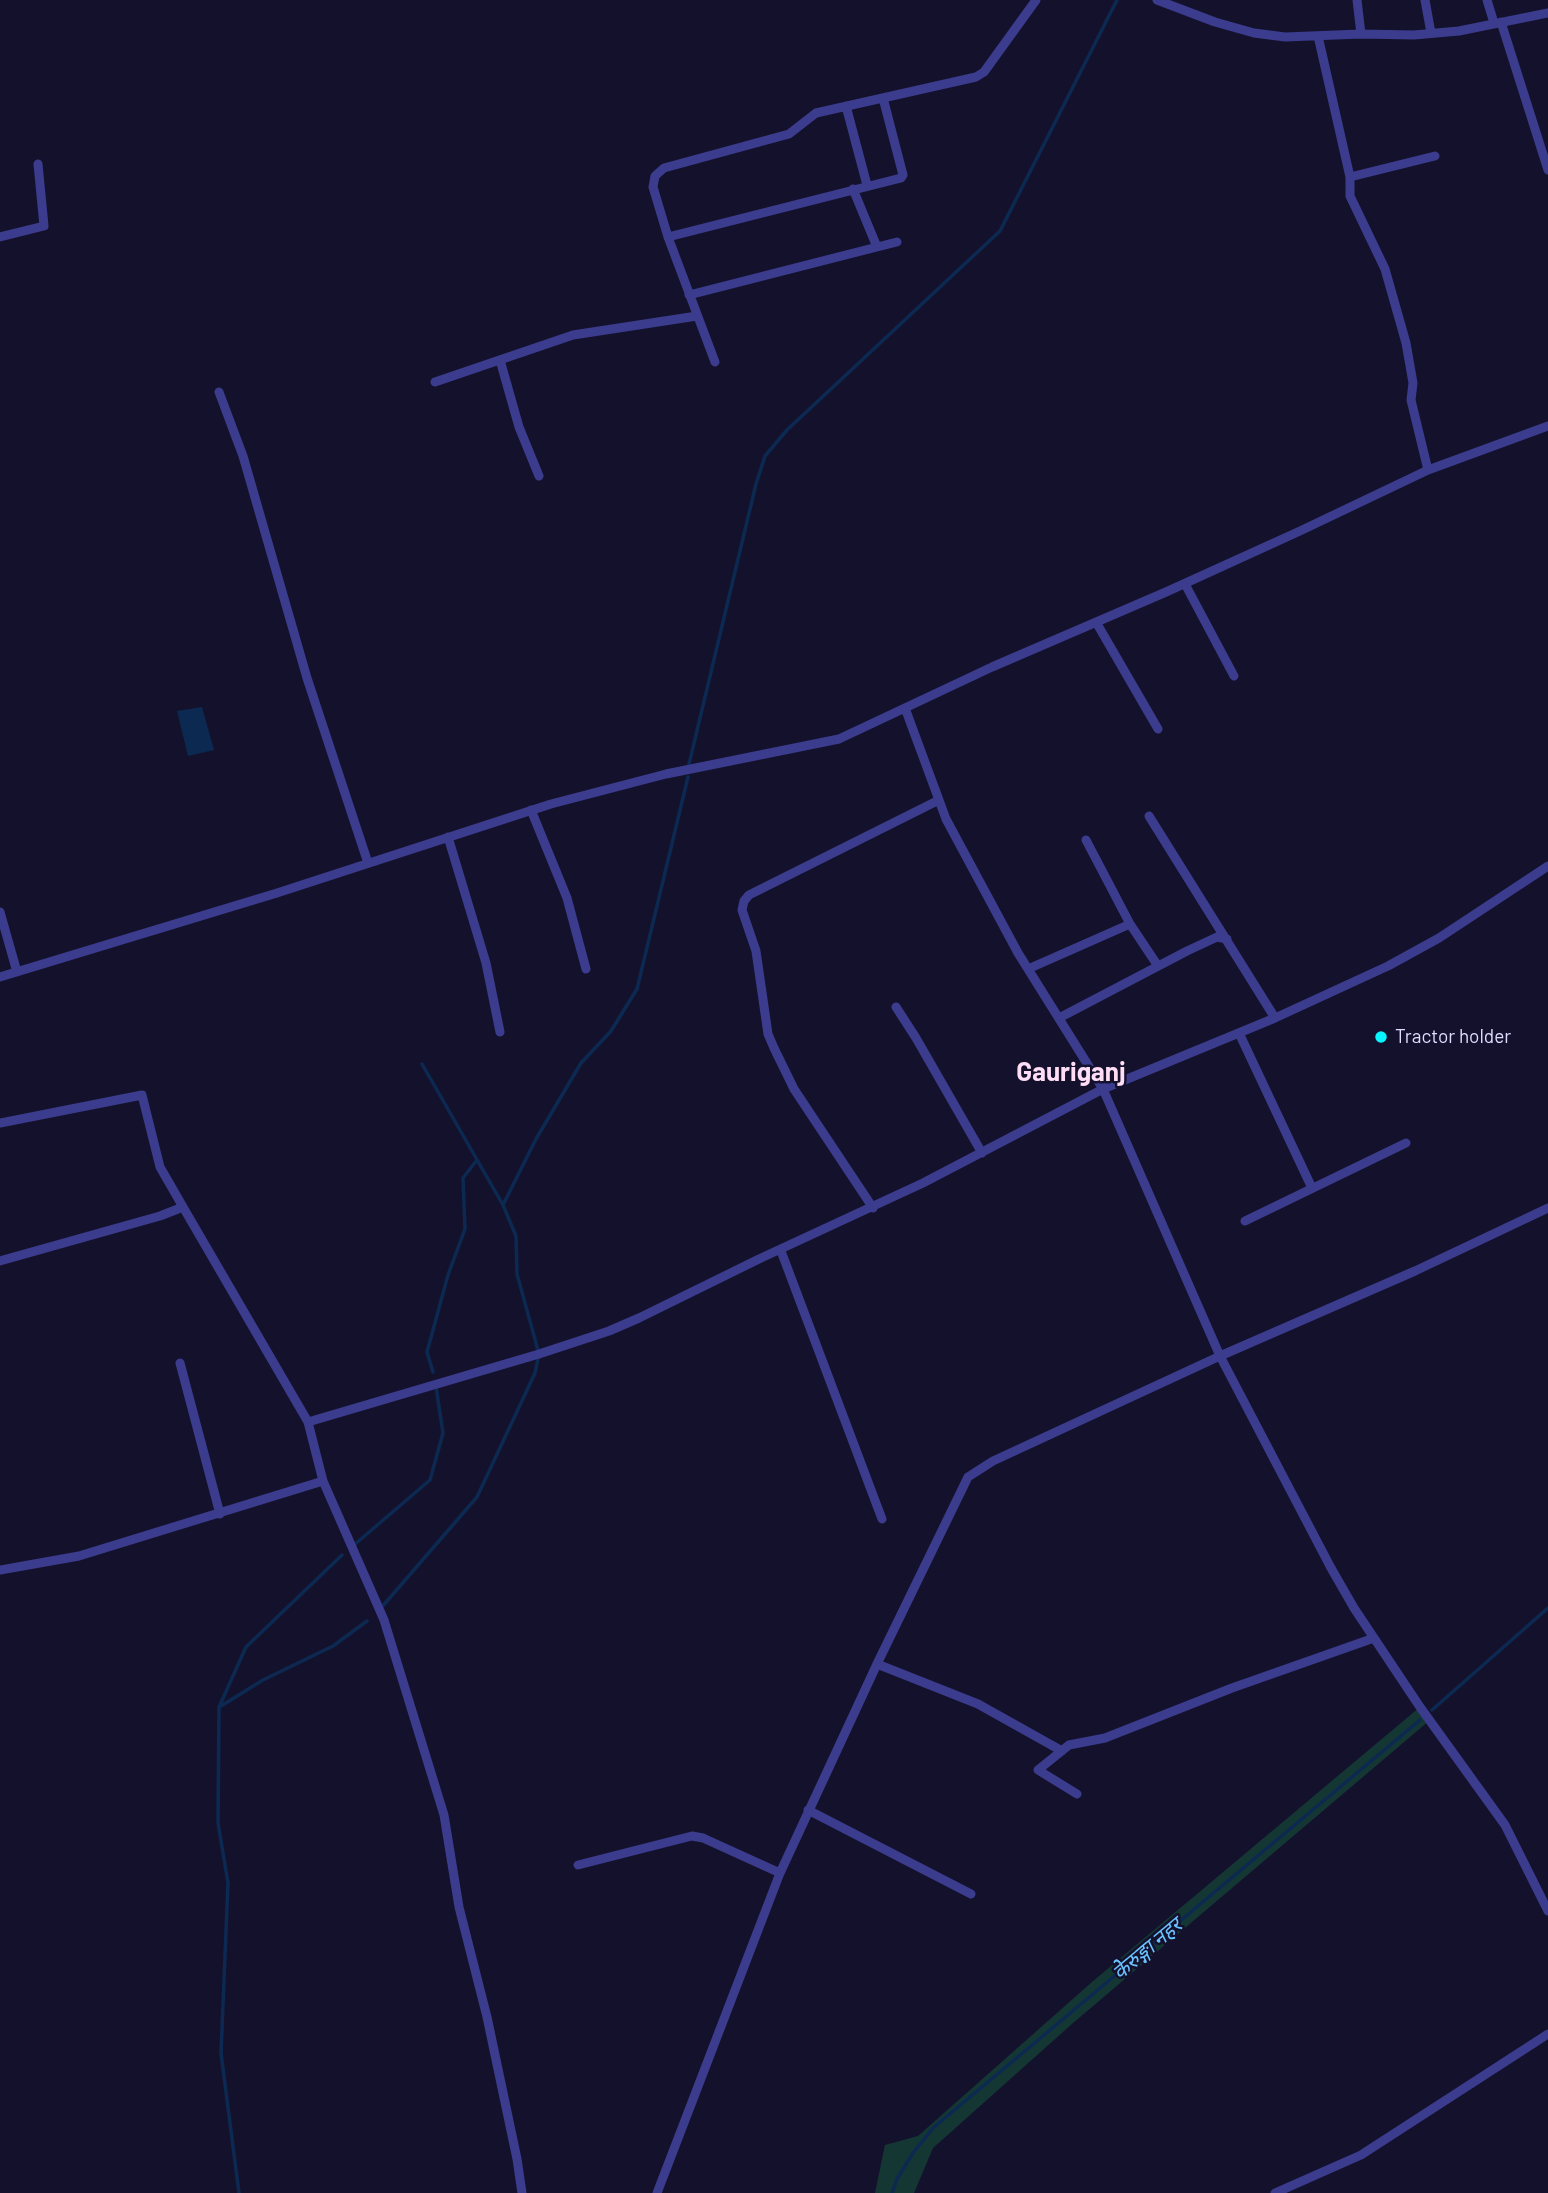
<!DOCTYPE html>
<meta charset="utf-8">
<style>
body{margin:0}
canvas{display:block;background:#14112d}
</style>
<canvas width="1548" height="2193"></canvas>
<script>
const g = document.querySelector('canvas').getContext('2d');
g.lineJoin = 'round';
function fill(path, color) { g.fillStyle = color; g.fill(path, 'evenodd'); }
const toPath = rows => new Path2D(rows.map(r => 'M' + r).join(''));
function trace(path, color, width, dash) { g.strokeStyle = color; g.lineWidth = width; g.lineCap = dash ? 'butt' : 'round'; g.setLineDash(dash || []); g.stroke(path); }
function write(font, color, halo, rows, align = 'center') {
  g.font = font + ' Barlow,"Noto Sans Devanagari",sans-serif'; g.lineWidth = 5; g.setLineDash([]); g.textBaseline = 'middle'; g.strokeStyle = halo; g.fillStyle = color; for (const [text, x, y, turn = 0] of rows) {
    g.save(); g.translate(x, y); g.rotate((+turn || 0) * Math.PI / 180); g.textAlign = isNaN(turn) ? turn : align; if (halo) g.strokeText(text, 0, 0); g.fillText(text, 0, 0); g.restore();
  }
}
fill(toPath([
 [1420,1707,1430,1720,1073,2023,933,2148,914,2193,875,2193,885,2145,918,2136,1092,1982]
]), '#143734');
fill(toPath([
 [202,707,214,750,188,756,177,711]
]), '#0c2951');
trace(toPath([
 [689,764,756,484,765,456,787,430,1000,231,1117,0],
 [503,1205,536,1139,581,1063,611,1031,637,989,688,777],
 [433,1372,427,1352,448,1275,465,1229,463,1178,477,1160],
 [354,1545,430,1480,443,1433,436,1387],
 [381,1608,477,1497,535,1373,539,1354,517,1274,516,1236,503,1205,422,1064],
 [221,1706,263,1680,333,1646,367,1621],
 [1432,1710,1548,1608],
 [239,2193,221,2053,228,1883,218,1823,219,1707,246,1647,342,1555],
 [892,2193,897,2179,913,2153,933,2128,1420,1720]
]), '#0c2951', 3.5);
trace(toPath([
 [1157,0,1215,22,1254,33,1285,37,1361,34,1414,35,1459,31,1548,13],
 [1357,0,1361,34],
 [1425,0,1431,33],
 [1487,0,1494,23],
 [1501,22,1548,170],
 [1318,36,1350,177,1350,196,1385,269,1406,343,1413,383,1411,400,1428,470],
 [846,106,867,185],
 [1350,177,1435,156],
 [0,237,44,226,38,164],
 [668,237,901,178,903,175,883,98],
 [877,247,897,242],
 [689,295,877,247,853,189],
 [500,360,519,427,539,476],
 [715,362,668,237,653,187,655,176,664,168,789,134,816,113,976,77,984,72,1036,0],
 [435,382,573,335,697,316],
 [219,392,243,456,307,678,368,863],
 [1185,584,1234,676],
 [1096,622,1158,729],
 [905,708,946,819,1018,953,1103,1089,1220,1356,1331,1568,1354,1608,1420,1707,1505,1825,1548,1911],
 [531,810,567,898,586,969],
 [1149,816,1275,1018],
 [448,837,486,963,500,1032],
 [1086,840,1130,924],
 [0,912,17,972],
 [1028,969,1130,924,1158,966],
 [0,977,277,893,551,804,666,774,839,739,992,667,1166,592,1300,531,1428,470,1548,426],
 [896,1007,916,1038,982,1153],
 [1059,1018,1187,951,1217,937,1227,939],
 [1239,1033,1312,1188],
 [0,1123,142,1095,160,1167,183,1207],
 [873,1208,794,1089,774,1048,768,1034,756,951,742,910,744,901,749,895,939,800],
 [1245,1221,1406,1143],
 [781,1251,882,1519],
 [0,1261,160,1216,183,1207,308,1422],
 [180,1363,220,1514],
 [323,1481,384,1620,444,1815,459,1907,487,2017,517,2159,522,2193],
 [0,1570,79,1556,323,1481,308,1422,539,1354,609,1331,639,1318,759,1259,923,1183,1103,1089,1275,1018,1388,966,1439,938,1548,866],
 [877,1664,978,1704,1062,1751],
 [1077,1794,1038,1770,1069,1745,1105,1738,1232,1688,1374,1638],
 [808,1810,971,1894],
 [578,1865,692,1836,703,1838,780,1873],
 [657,2193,780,1873,877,1664,968,1477,993,1461,1220,1356,1415,1271,1548,1208],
 [1275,2193,1361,2155,1548,2034]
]), '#3b3c8d', 9);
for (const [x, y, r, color] of [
 [1381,1037,7,"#08f4ff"]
]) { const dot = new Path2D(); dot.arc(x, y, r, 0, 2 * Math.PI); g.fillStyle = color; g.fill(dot); trace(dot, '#14112d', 2.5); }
write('19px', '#dfdcff', '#14112d', [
 ["Tractor holder",1395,1037]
], 'left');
write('italic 21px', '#6ac3ff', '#14112d', [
 ["केेरुङ्गा नहर",1147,1949,-40]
]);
write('bold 26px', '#ffdef5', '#14112d', [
 ["Gauriganj",1071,1072]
]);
</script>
